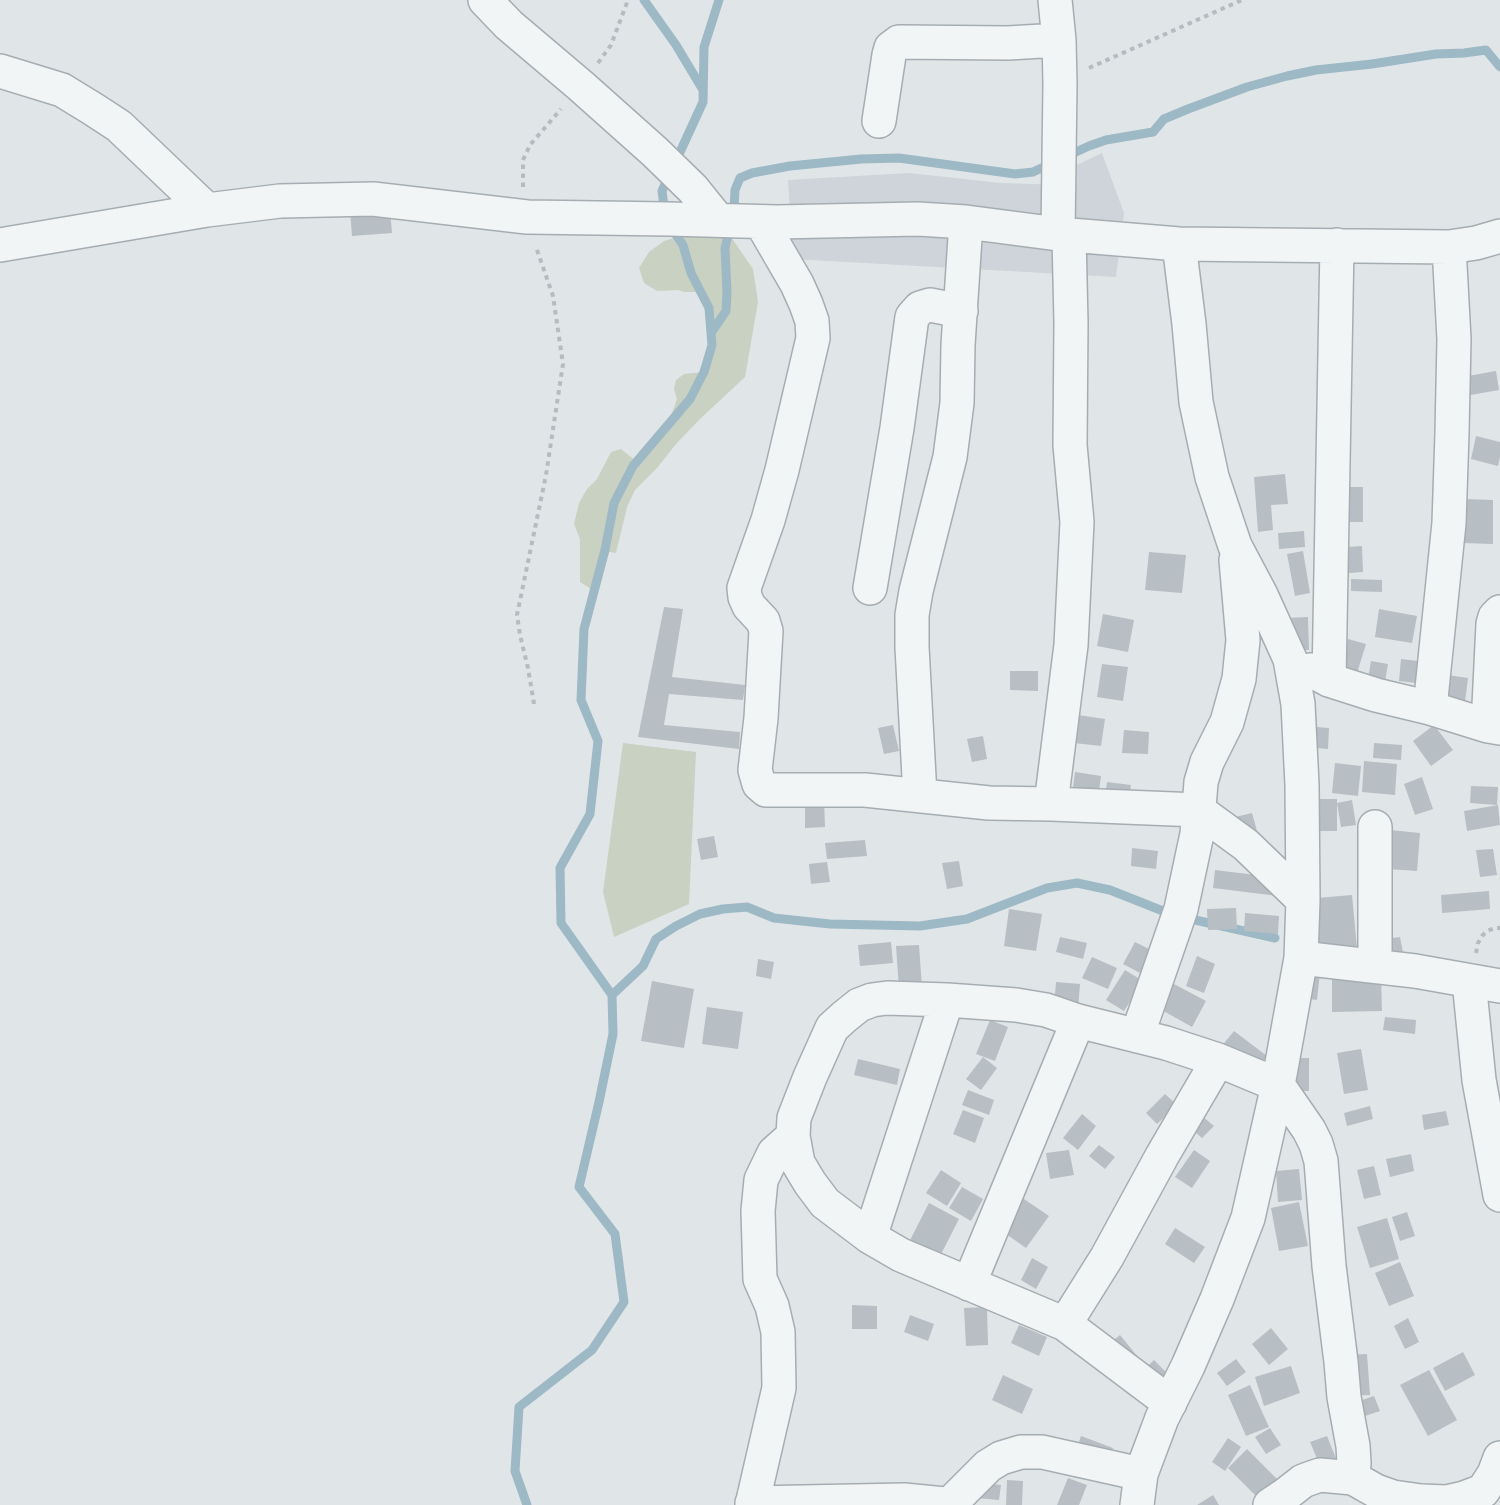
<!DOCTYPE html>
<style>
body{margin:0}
canvas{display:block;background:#e0e5e8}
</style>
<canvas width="1500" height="1505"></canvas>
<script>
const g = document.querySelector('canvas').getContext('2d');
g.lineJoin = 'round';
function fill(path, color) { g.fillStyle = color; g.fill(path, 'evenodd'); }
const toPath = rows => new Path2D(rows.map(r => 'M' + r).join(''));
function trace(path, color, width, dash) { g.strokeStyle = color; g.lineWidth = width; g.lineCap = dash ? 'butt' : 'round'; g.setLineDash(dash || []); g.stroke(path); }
fill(toPath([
 [1102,153,1124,213,1116,277,793,259,788,180,909,173,1001,183,1062,185,1062,172]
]), '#ced4da');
fill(toPath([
 [693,232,729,234,753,269,758,302,745,377,699,420,676,444,657,468,635,490,627,507,616,553,605,551,594,591,580,582,580,539,574,524,579,503,587,489,597,479,611,452,621,449,637,462,667,428,677,399,674,389,676,380,684,374,704,372,712,345,709,308,701,292,684,292,678,290,657,291,644,283,639,268,649,252,664,241],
 [623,743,696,752,689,904,614,937,603,892]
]), '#c9d1c2');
trace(toPath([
 [644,0,676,45,703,90],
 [1065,157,1089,146,1106,140,1153,132,1164,119,1188,109,1247,87,1287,76,1316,70,1372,64,1436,54,1464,53,1486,50,1500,67],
 [675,163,703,102,704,47,719,0],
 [665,214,662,191,669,175],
 [711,333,726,311,727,292,725,248,734,210,735,190,740,178,752,173,790,166,861,159,899,158,1015,174,1033,172,1052,163],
 [612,995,643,966,656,939,676,926,700,914,723,909,747,907,774,918,830,924,920,926,967,919,1047,888,1077,883,1110,890,1173,915,1275,938],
 [527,1505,515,1471,519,1407,592,1350,624,1302,615,1234,579,1187,599,1102,613,1034,612,995,561,923,560,868,590,814,598,741,581,700,584,629,605,550,614,503,633,466,690,399,704,372,712,345,709,308,691,273,683,245,670,226]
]), '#9db9c5', 9);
fill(toPath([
 [390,208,392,233,352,236,350,211],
 [1496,371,1499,390,1454,398,1451,379],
 [1476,436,1500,442,1500,457,1498,466,1471,459],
 [1285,474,1288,504,1271,505,1273,530,1258,532,1254,477],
 [1345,487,1363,487,1363,522,1346,522],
 [1464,499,1493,500,1493,544,1463,543],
 [1304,531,1305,547,1279,549,1278,533],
 [1362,546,1363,572,1349,573,1347,547],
 [1303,551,1310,593,1295,596,1287,554],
 [1149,552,1186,555,1182,593,1145,590],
 [1351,579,1382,580,1382,592,1351,591],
 [664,607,683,609,672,677,745,685,743,700,669,694,664,725,740,732,739,749,638,737],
 [1379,609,1417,616,1412,643,1375,637],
 [1103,614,1134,620,1128,652,1097,646],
 [1308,617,1309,650,1287,650,1286,618],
 [1348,639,1366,644,1354,683,1336,678],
 [1401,659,1418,661,1416,683,1399,681],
 [1371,661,1388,664,1384,688,1367,685],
 [1102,664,1128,667,1123,701,1097,697],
 [1010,671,1038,671,1038,691,1010,690],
 [1426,672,1468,678,1465,702,1423,696],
 [1078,715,1105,719,1101,746,1074,743],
 [893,725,899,751,884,754,878,728],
 [1434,725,1453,750,1431,766,1413,741],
 [1304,726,1329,728,1328,749,1303,747],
 [1124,730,1149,732,1148,754,1122,753],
 [983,736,987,759,972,762,967,739],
 [1374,743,1402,745,1401,760,1373,758],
 [1364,761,1397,764,1395,795,1362,792],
 [1335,763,1361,766,1358,796,1332,793],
 [1075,772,1101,776,1098,799,1072,795],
 [1422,777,1433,809,1415,815,1404,784],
 [1107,782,1131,785,1129,800,1105,796],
 [1471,786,1498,787,1497,805,1470,803],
 [1303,799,1337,799,1337,831,1303,831],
 [805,800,824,800,825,827,805,828],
 [1352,800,1356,825,1341,827,1337,803],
 [1498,805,1500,825,1467,831,1464,811],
 [1252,813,1259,838,1223,820],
 [1390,830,1420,833,1417,871,1387,869],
 [714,836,718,857,701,860,697,839],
 [865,840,867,856,827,859,825,843],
 [1132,848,1158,851,1156,869,1131,866],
 [1493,849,1497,875,1480,877,1476,850],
 [959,861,963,886,947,889,942,863],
 [827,862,830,882,811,884,809,864],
 [1215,870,1280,878,1278,896,1213,888],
 [1489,891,1490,909,1442,913,1441,895],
 [1352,895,1357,948,1305,953,1302,920,1319,918,1317,898],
 [1236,908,1237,929,1208,930,1207,909],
 [1009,909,1042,914,1036,951,1004,946],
 [1245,913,1279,916,1278,934,1244,931],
 [1060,937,1087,943,1083,959,1056,952],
 [1400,937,1403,953,1374,958,1371,941],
 [891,942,893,963,860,966,858,945],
 [1135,942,1151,950,1140,973,1123,964],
 [919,945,922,988,899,989,896,946],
 [1197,956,1215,964,1204,993,1186,986],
 [1092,957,1117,968,1108,989,1082,978],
 [758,959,774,962,771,979,756,976],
 [1125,970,1143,981,1124,1011,1106,1000],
 [1303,971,1320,973,1317,1000,1301,998],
 [1155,974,1206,1001,1192,1027,1142,999],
 [1332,977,1381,977,1382,1011,1332,1012],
 [652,981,694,989,684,1048,641,1041],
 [1056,982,1080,984,1078,1010,1054,1008],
 [707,1007,743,1012,738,1049,702,1044],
 [1385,1017,1416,1020,1415,1034,1383,1030],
 [990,1020,1008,1027,995,1061,976,1054],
 [1234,1031,1267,1056,1250,1077,1217,1052],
 [1361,1049,1368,1090,1344,1094,1337,1053],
 [983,1057,997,1068,981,1090,966,1079],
 [1286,1058,1309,1058,1309,1091,1286,1091],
 [858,1059,900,1069,897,1085,854,1075],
 [968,1090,994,1100,989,1115,962,1105],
 [1165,1094,1177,1105,1157,1124,1146,1113],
 [1190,1106,1214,1126,1202,1138,1179,1118],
 [1370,1106,1373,1119,1347,1126,1344,1113],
 [963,1110,984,1118,975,1143,953,1134],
 [1446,1111,1449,1125,1424,1130,1422,1115],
 [1082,1114,1096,1126,1078,1150,1063,1138],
 [1099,1145,1115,1157,1105,1169,1089,1156],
 [1069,1150,1074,1175,1050,1179,1046,1153],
 [1194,1150,1210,1161,1192,1188,1175,1177],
 [1411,1154,1414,1171,1390,1177,1386,1159],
 [1374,1166,1381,1195,1364,1199,1357,1170],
 [1299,1169,1302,1200,1278,1202,1276,1171],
 [941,1170,961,1183,947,1206,926,1193],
 [962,1187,983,1199,971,1221,949,1208],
 [1021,1197,1049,1216,1026,1248,999,1229],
 [1299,1202,1308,1246,1279,1251,1271,1208],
 [929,1203,959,1219,935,1266,905,1250],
 [1407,1212,1415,1236,1400,1241,1392,1217],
 [1387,1218,1399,1259,1370,1268,1357,1227],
 [1175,1228,1205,1247,1194,1263,1165,1244],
 [1032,1258,1048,1267,1036,1289,1021,1280],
 [1400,1262,1414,1296,1389,1306,1375,1273],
 [852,1305,877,1306,877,1329,852,1329],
 [987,1307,988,1345,966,1346,964,1308],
 [910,1315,934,1324,928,1341,904,1332],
 [1408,1318,1419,1342,1405,1349,1394,1326],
 [1019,1325,1047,1337,1039,1356,1011,1343],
 [1271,1328,1288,1349,1269,1365,1252,1344],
 [1120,1335,1142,1362,1105,1347],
 [1463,1352,1475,1375,1445,1391,1433,1368],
 [1367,1354,1370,1395,1348,1396,1345,1355],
 [1236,1359,1246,1372,1227,1386,1217,1373],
 [1154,1360,1168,1374,1153,1390,1138,1376],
 [1291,1366,1300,1393,1264,1406,1255,1377],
 [1429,1370,1457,1420,1428,1436,1400,1385],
 [1003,1375,1033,1389,1022,1414,992,1400],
 [1250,1385,1269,1427,1246,1436,1228,1395],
 [1374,1396,1380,1411,1359,1418,1353,1403],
 [1270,1428,1281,1445,1266,1454,1255,1437],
 [1081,1436,1113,1448,1107,1463,1076,1451],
 [1327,1436,1337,1461,1321,1468,1310,1442],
 [1228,1438,1241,1447,1225,1471,1212,1462],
 [1247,1449,1277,1479,1258,1498,1228,1468],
 [1068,1478,1087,1485,1079,1505,1057,1505],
 [1007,1480,1023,1481,1022,1505,1006,1505],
 [978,1482,1001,1485,999,1500,976,1498],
 [1213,1495,1219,1505,1197,1505]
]), '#b7bfc4');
const minor = toPath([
 [485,0,509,25,581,86,655,152,693,189,718,220],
 [1055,0,1059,40,1060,84,1058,234],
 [0,71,62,90,93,109,119,126,207,210,280,201,373,199,527,217,669,219,777,222,918,219,966,222,1058,234,1179,244,1449,247,1476,243,1500,236],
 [879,121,889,55,891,48,899,42,1008,43,1059,40],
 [761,222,797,284,806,304,812,321,813,338,782,470,768,520,744,588,745,597,749,606,763,621,766,631,761,718,755,770,759,784,766,790,865,790,989,803,1051,804,1198,810,1246,845,1303,900],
 [0,245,207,210],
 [870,588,897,428,912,317,920,308,930,305,961,311],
 [1310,670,1329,680,1376,695,1430,708,1488,726,1500,728],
 [1329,680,1337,245],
 [1430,708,1449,523,1452,433,1454,339,1449,247],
 [1488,726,1493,624,1495,617,1500,612],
 [920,796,912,647,912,615,916,591,950,457,957,403,958,345,966,222],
 [1051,804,1071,645,1077,522,1070,445,1071,323,1069,235],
 [1301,958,1415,971,1500,986],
 [1375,966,1375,827],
 [1469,981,1479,1080,1500,1195],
 [1137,1036,1181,909,1197,834,1201,782,1207,762,1227,722,1239,679,1243,640,1236,560],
 [870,1237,947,1000],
 [969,1284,1078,1021],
 [1065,1324,1107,1257,1162,1156,1218,1060],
 [1170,1403,1065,1324,901,1255,870,1237,825,1203,810,1183,798,1163,793,1136,794,1118,810,1077,832,1028,844,1017,859,1005,872,1000,887,998,947,1000,1016,1005,1046,1010,1078,1021,1166,1043,1218,1060,1278,1085,1309,1130,1316,1144,1321,1161,1329,1266,1341,1362,1344,1397,1353,1446,1354,1463,1353,1478,1320,1475,1311,1478,1303,1481,1285,1495,1270,1505],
 [1353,1478,1376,1491,1393,1497,1421,1501,1446,1502,1464,1498,1483,1491,1494,1474,1500,1458],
 [752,1503,904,1500,955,1505],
 [950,1504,988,1466,1001,1458,1021,1452,1042,1452,1141,1474],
 [752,1505,779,1388,778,1332,772,1306,760,1279,758,1211,761,1180,774,1153,793,1136],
 [1137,1505,1141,1474,1162,1418,1188,1366,1217,1299,1248,1218,1278,1085,1301,958,1303,900,1302,785,1298,704,1290,659,1261,595,1235,546,1212,477,1196,402,1189,324,1179,244]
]);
trace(minor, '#a6adb2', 36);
trace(toPath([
 [598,63,611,45,628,0],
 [1089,68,1242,0],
 [523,187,523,160,530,145,561,109],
 [534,704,528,668,520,635,517,615,546,475,563,364,553,296,536,247],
 [1476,953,1478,943,1482,936,1487,931,1495,928,1500,928]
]), '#b6bbbf', 4, [4.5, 4.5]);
trace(minor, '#f2f5f6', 33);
</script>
